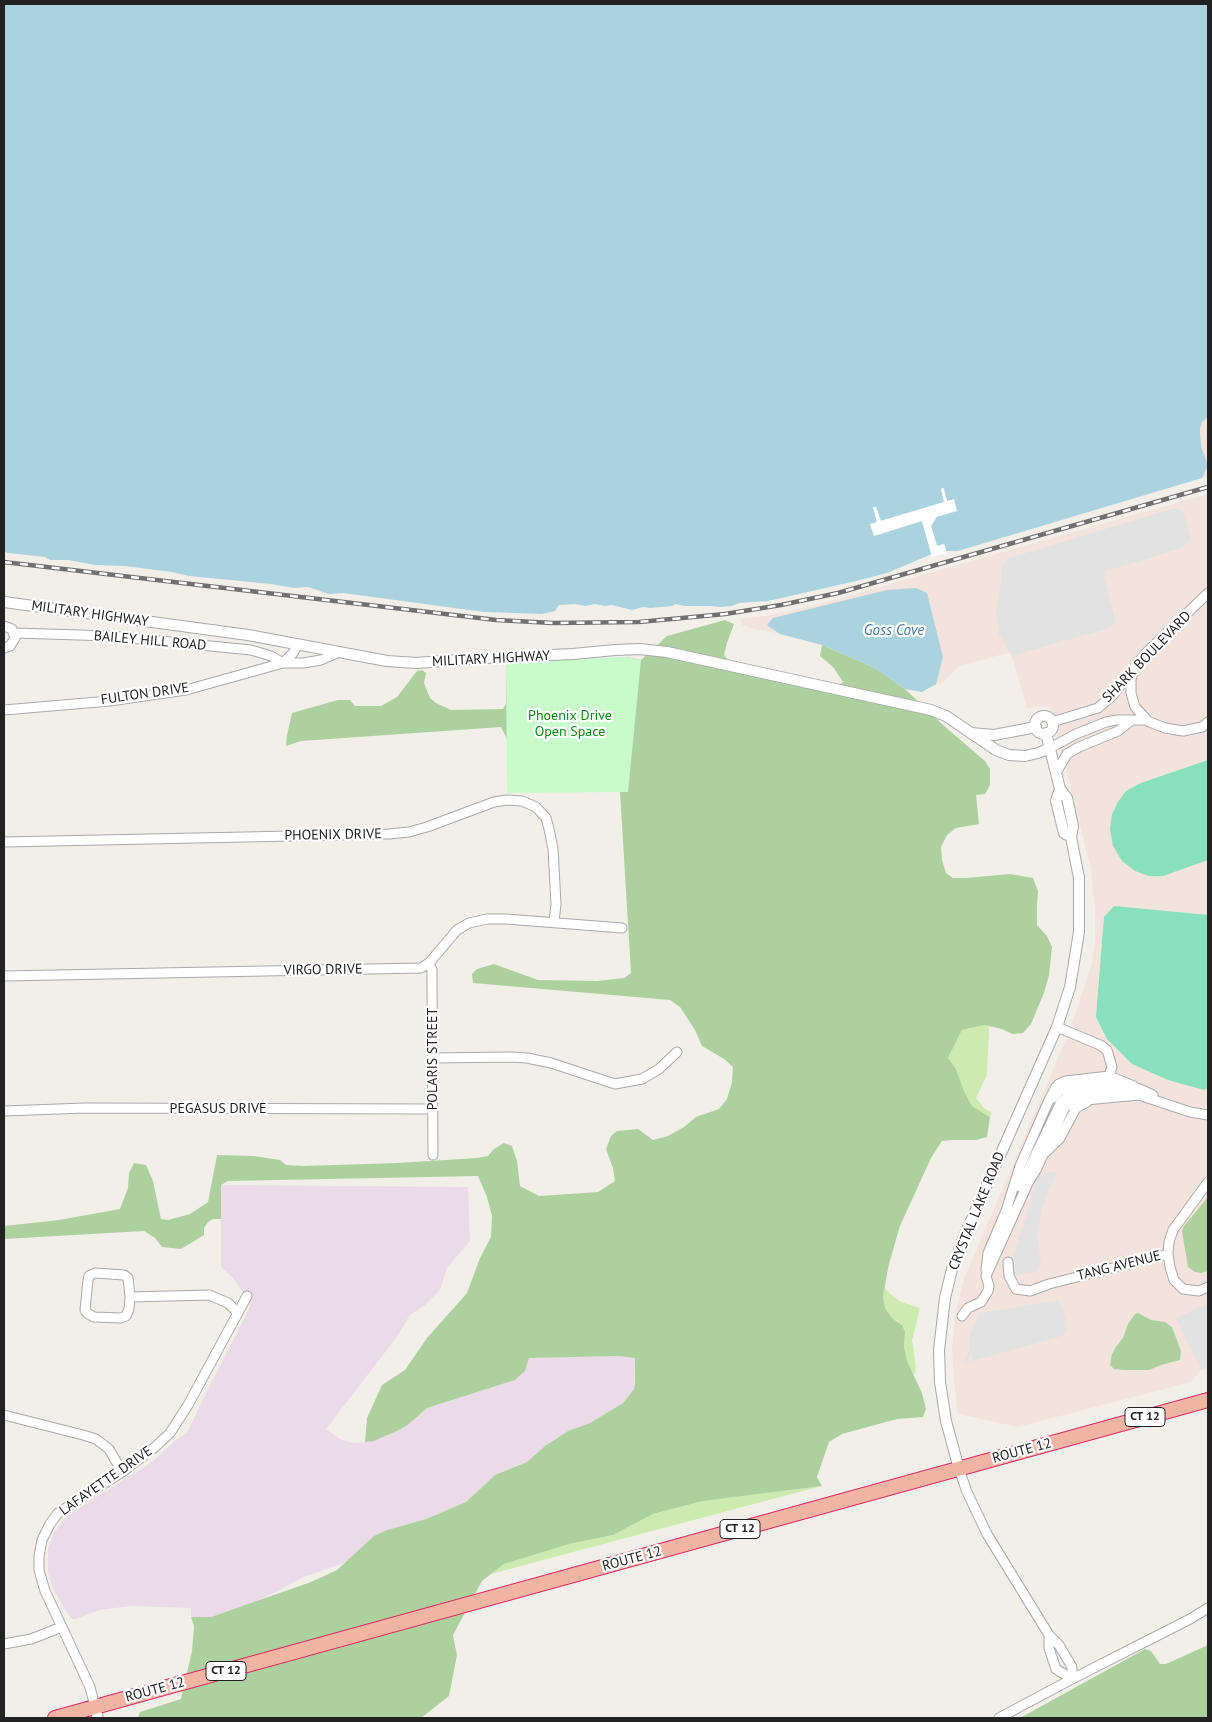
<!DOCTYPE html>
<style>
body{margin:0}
#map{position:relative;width:1212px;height:1722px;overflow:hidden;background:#f2efe9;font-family:"PT Sans",sans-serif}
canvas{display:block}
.frame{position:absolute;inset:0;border:5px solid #222;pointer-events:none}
</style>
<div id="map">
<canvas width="1212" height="1722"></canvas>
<div class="frame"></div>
</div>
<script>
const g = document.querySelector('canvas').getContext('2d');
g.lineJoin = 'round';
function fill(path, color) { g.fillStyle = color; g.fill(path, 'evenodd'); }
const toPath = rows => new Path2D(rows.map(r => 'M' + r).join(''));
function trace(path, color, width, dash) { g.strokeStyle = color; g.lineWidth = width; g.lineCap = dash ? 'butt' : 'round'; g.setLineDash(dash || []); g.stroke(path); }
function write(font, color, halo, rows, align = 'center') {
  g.font = font + ' "PT Sans",sans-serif'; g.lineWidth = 4.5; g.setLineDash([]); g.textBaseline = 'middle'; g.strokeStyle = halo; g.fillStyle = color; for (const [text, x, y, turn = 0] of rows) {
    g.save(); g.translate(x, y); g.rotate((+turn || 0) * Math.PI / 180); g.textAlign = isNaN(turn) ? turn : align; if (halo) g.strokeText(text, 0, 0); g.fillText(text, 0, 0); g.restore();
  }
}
fill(toPath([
 [221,1185,468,1187,470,1241,447,1268,440,1290,425,1305,410,1315,396,1338,326,1429,340,1439,353,1443,365,1442,386,1436,409,1424,427,1408,515,1380,525,1370,529,1358,619,1356,635,1358,634,1389,623,1403,590,1423,568,1431,545,1446,527,1462,504,1471,485,1484,466,1502,426,1519,387,1530,344,1563,306,1576,256,1602,211,1617,191,1617,191,1608,132,1606,99,1610,76,1619,71,1619,53,1589,48,1573,48,1548,54,1533,64,1519,74,1511,152,1462,178,1438,187,1433,204,1397,249,1309,250,1302,232,1277,221,1267]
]), '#ebdbe8');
fill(toPath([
 [1208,417,1208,477,1202,478,1208,465,1201,446,1200,429,1202,422],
 [1208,494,1208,1369,1200,1371,1191,1382,1018,1427,958,1414,954,1380,952,1349,955,1317,962,1284,1067,1037,1070,1038,1074,1029,1072,1024,1092,963,1095,944,1095,909,1091,869,1050,706,1027,708,1011,652,960,666,943,682,922,691,856,653,782,634,754,629,742,625,741,619,765,616,816,605]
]), '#f3e3dd');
fill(toPath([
 [983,1025,988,1026,989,1029,987,1075,976,1098,984,1108,992,1113,990,1117,972,1106,964,1091,956,1069,948,1058,962,1030],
 [884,1287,889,1293,901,1302,920,1308,912,1341,913,1344,916,1371,913,1376,907,1361,904,1346,905,1332,898,1321,892,1318,885,1308,883,1296],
 [822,1486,618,1540,491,1574,504,1564,525,1557,569,1544,613,1535,653,1514,703,1501]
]), '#cdebb0');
fill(toPath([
 [725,620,734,624,727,643,724,655,737,671,831,692,843,682,833,667,820,656,822,645,875,668,905,689,943,725,985,761,990,769,990,785,985,794,976,795,979,824,956,828,947,835,941,847,942,860,946,873,953,878,966,878,1010,874,1033,878,1038,891,1037,904,1037,925,1047,936,1052,947,1049,975,1044,993,1031,1024,1023,1033,1012,1034,1002,1029,984,1025,962,1030,948,1058,956,1069,964,1091,972,1106,990,1117,987,1137,976,1140,953,1140,942,1141,931,1158,900,1226,889,1264,883,1296,885,1308,892,1318,902,1325,905,1332,904,1346,907,1361,922,1393,926,1409,923,1417,897,1419,842,1434,829,1442,817,1477,822,1486,703,1501,653,1514,613,1535,569,1544,504,1564,482,1581,453,1635,457,1655,449,1696,421,1718,138,1718,140,1712,181,1699,192,1651,194,1626,191,1617,211,1617,311,1582,337,1570,374,1536,387,1530,426,1519,466,1502,495,1475,527,1462,545,1446,568,1431,590,1423,623,1403,634,1389,635,1384,635,1358,619,1356,529,1358,525,1371,515,1380,427,1408,409,1424,399,1430,374,1441,365,1442,367,1418,382,1385,405,1370,427,1338,467,1293,480,1258,491,1237,492,1216,487,1197,478,1176,228,1181,221,1185,221,1219,213,1219,208,1222,204,1228,204,1235,181,1249,162,1247,155,1238,144,1231,4,1239,4,1226,59,1220,120,1209,128,1188,129,1173,134,1163,146,1165,153,1181,161,1219,168,1220,190,1214,208,1202,217,1155,254,1156,280,1160,286,1165,303,1166,397,1163,477,1158,488,1156,494,1149,504,1143,512,1146,517,1161,520,1186,539,1196,598,1192,615,1181,613,1168,606,1149,611,1136,617,1131,638,1129,653,1140,668,1136,684,1127,696,1117,719,1109,727,1099,732,1082,733,1067,724,1059,702,1046,695,1030,680,1007,670,1000,473,983,472,974,477,969,494,964,538,980,597,981,624,978,631,973,620,792,510,752,506,737,501,727,301,741,286,746,287,735,292,713,338,700,350,700,355,706,381,706,397,697,417,671,422,670,426,673,424,683,430,698,436,703,451,710,503,709,506,704,506,665,586,662,626,657,641,660,667,636],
 [1208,1197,1208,1271,1201,1273,1195,1272,1188,1267,1182,1231,1184,1226],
 [1138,1313,1151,1320,1165,1322,1172,1327,1181,1351,1180,1360,1161,1365,1149,1370,1123,1370,1114,1369,1110,1365,1112,1354,1116,1347,1123,1338,1128,1324,1135,1314],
 [1208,1645,1208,1718,1020,1718,1145,1649,1151,1651,1160,1664,1166,1664]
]), '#add19e');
fill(toPath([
 [626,657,641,660,628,792,507,793,506,662]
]), '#c8facc');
fill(toPath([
 [1208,760,1208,860,1163,876,1149,876,1135,871,1122,861,1113,846,1110,829,1112,814,1118,802,1126,791,1141,783],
 [1114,906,1208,915,1208,1088,1204,1090,1168,1080,1132,1064,1107,1039,1096,1017,1104,917]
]), '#88e0be');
fill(toPath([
 [1175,508,1183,511,1191,539,1182,548,1106,571,1104,578,1116,621,1109,628,1012,656,999,634,996,612,1001,582,1001,566,1009,558],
 [1046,1172,1056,1173,1042,1209,1037,1233,1041,1264,1037,1272,1012,1276,1009,1270,1038,1177],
 [1057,1301,1063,1309,1067,1327,1065,1335,973,1361,970,1355,969,1363,965,1361,970,1348,970,1334,980,1313],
 [1208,1303,1208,1367,1201,1369,1176,1318]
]), '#e2e2e2');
fill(toPath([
 [4,4,1208,4,1208,417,1202,422,1200,429,1201,446,1208,465,1202,478,958,551,946,551,944,544,937,546,931,526,947,501,944,488,941,489,945,502,880,521,876,507,877,522,922,521,932,554,887,573,856,581,768,601,739,603,732,606,720,607,711,606,685,606,675,604,672,606,650,608,643,607,632,610,612,605,605,606,595,604,585,606,575,604,559,605,555,611,542,614,484,612,343,593,329,594,308,587,294,588,271,584,189,576,172,572,125,566,95,565,68,560,50,560,45,557,8,553,4,551],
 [916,588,927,593,943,657,936,684,922,692,905,689,875,668,822,645,780,634,767,625,773,618,887,590]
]), '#aad3df');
fill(toPath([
 [943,488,947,501,954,499,957,511,936,517,931,526,937,546,944,544,947,553,932,557,922,521,874,536,870,524,877,522,873,507,876,507,881,521,944,502,941,489]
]), '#fff');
const minor = toPath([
 [4,626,12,629,15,638,10,646,4,648],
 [15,633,110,636,251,650,271,656,283,663],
 [283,663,293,653,298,644],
 [1134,671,1131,679,1131,693,1135,707,1149,722],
 [4,710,110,701,186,690,283,663,303,663,321,660,337,653],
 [1052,722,1098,708,1113,695,1144,655,1208,593],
 [1050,748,1076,734,1106,722,1116,720,1145,720,1165,728,1183,731,1202,727,1208,722],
 [1056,773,1067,754,1079,747,1118,731,1132,720],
 [4,842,389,834,409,832,427,827,494,802,507,800,522,801,536,807,546,818,549,829,553,849,556,904,554,922],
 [429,963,432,970,432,981,433,1155],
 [4,976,421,968,429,963,457,930,469,923,487,919,506,919,622,928],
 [1057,1027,1100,1045,1107,1050,1112,1067,1109,1076],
 [434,1058,511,1057,527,1058,551,1063,615,1084,642,1079,659,1069,677,1052],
 [1053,1098,1060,1090,1069,1087,1121,1081],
 [4,1111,85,1108,433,1109],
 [1046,1152,1060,1138,1076,1108,1087,1102],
 [1020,1187,1060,1104,1068,1095,1127,1087,1140,1089,1153,1095],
 [1168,1254,1170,1267,1174,1280,1183,1289,1199,1291,1208,1287],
 [1008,1262,1009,1276,1016,1289,1030,1291,1049,1284,1168,1254,1169,1242,1173,1230,1208,1182],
 [986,1270,988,1253,1006,1211,1020,1166,1049,1100,1056,1087,1059,1084,1066,1081,1109,1076,1134,1086],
 [95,1273,124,1275,128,1278,130,1297,129,1309,126,1316,121,1318,94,1317,87,1313,85,1310,88,1280,89,1276,95,1273],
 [130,1297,209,1295,228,1303,237,1312],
 [962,1316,968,1308,981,1302,988,1291,989,1286,986,1276,1028,1183,1036,1170,1065,1107,1075,1101,1139,1095,1190,1112,1208,1115],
 [4,1415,83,1435,96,1439,109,1449,122,1472],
 [959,1469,967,1492,987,1534,1049,1635,1059,1645,1072,1667,1072,1679],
 [1049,1635,1049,1648,1056,1669,1072,1679],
 [4,1644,31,1639,62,1627],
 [95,1707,90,1687,45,1591,39,1570,39,1556,42,1540,50,1524,58,1513,122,1472,155,1447,170,1433,188,1405,247,1296],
 [999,1718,1072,1679,1190,1619,1208,1608]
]);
const tertiary = toPath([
 [4,602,248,635,387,661,416,663,485,658,573,654,615,650,640,649,667,652,931,710,946,716,996,750,1009,755,1025,756,1038,753,1050,748],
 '1035 725a9 9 0 1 1 18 0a9 9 0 1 1-18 0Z',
 [971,733,994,735,1036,727],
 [1060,789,1056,801,1064,833,1071,837],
 [959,1469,946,1421,940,1382,939,1350,945,1298,952,1269,963,1239,1057,1027,1070,987,1079,932,1079,878,1071,837,1073,826,1067,798,1060,789,1046,733],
 [95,1707,98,1718]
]);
const trunk = toPath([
 [55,1718,1208,1400]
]);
trace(minor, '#a9a9a9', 11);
trace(tertiary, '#a9a9a9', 12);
trace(trunk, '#dc2a67', 16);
trace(minor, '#fff', 9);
trace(tertiary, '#fff', 10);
trace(trunk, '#f2b4a3', 14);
const rail = toPath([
 [4,562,496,620,553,623,639,622,725,614,781,605,838,593,1208,487]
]);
trace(rail, '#707070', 4.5);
trace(rail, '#fff', 2.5, [8]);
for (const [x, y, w] of [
 [1145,1417,40],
 [740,1529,40],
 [226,1671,40]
]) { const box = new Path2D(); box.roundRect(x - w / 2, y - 9.5, w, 19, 4); g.fillStyle = '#fff'; g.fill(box); trace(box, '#222', 1); }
write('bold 12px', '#222', null, [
 ["CT 12",1145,1417],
 ["CT 12",740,1529],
 ["CT 12",226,1671]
]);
write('14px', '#222', '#fff', [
 ["MILITARY HIGHWAY",90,614,8],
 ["BAILEY HILL ROAD",150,641,5],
 ["SHARK BOULEVARD",1147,657,-46],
 ["MILITARY HIGHWAY",491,659,-3],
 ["FULTON DRIVE",145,694,-8],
 ["PHOENIX DRIVE",333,835,-1],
 ["VIRGO DRIVE",323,970,-1],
 ["POLARIS STREET",433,1059,-90],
 ["PEGASUS DRIVE",218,1109],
 ["CRYSTAL LAKE ROAD",977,1211,-68],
 ["TANG AVENUE",1119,1266,-14],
 ["ROUTE 12",1022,1451,-15],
 ["LAFAYETTE DRIVE",106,1481,-35],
 ["ROUTE 12",632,1559,-15],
 ["ROUTE 12",155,1690,-15]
]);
write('14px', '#0c8416', '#fff', [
 ["Phoenix Drive",570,716],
 ["Open Space",570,732]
]);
write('italic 15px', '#4a7aab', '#fff', [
 ["Goss Cove",894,631]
]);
</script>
